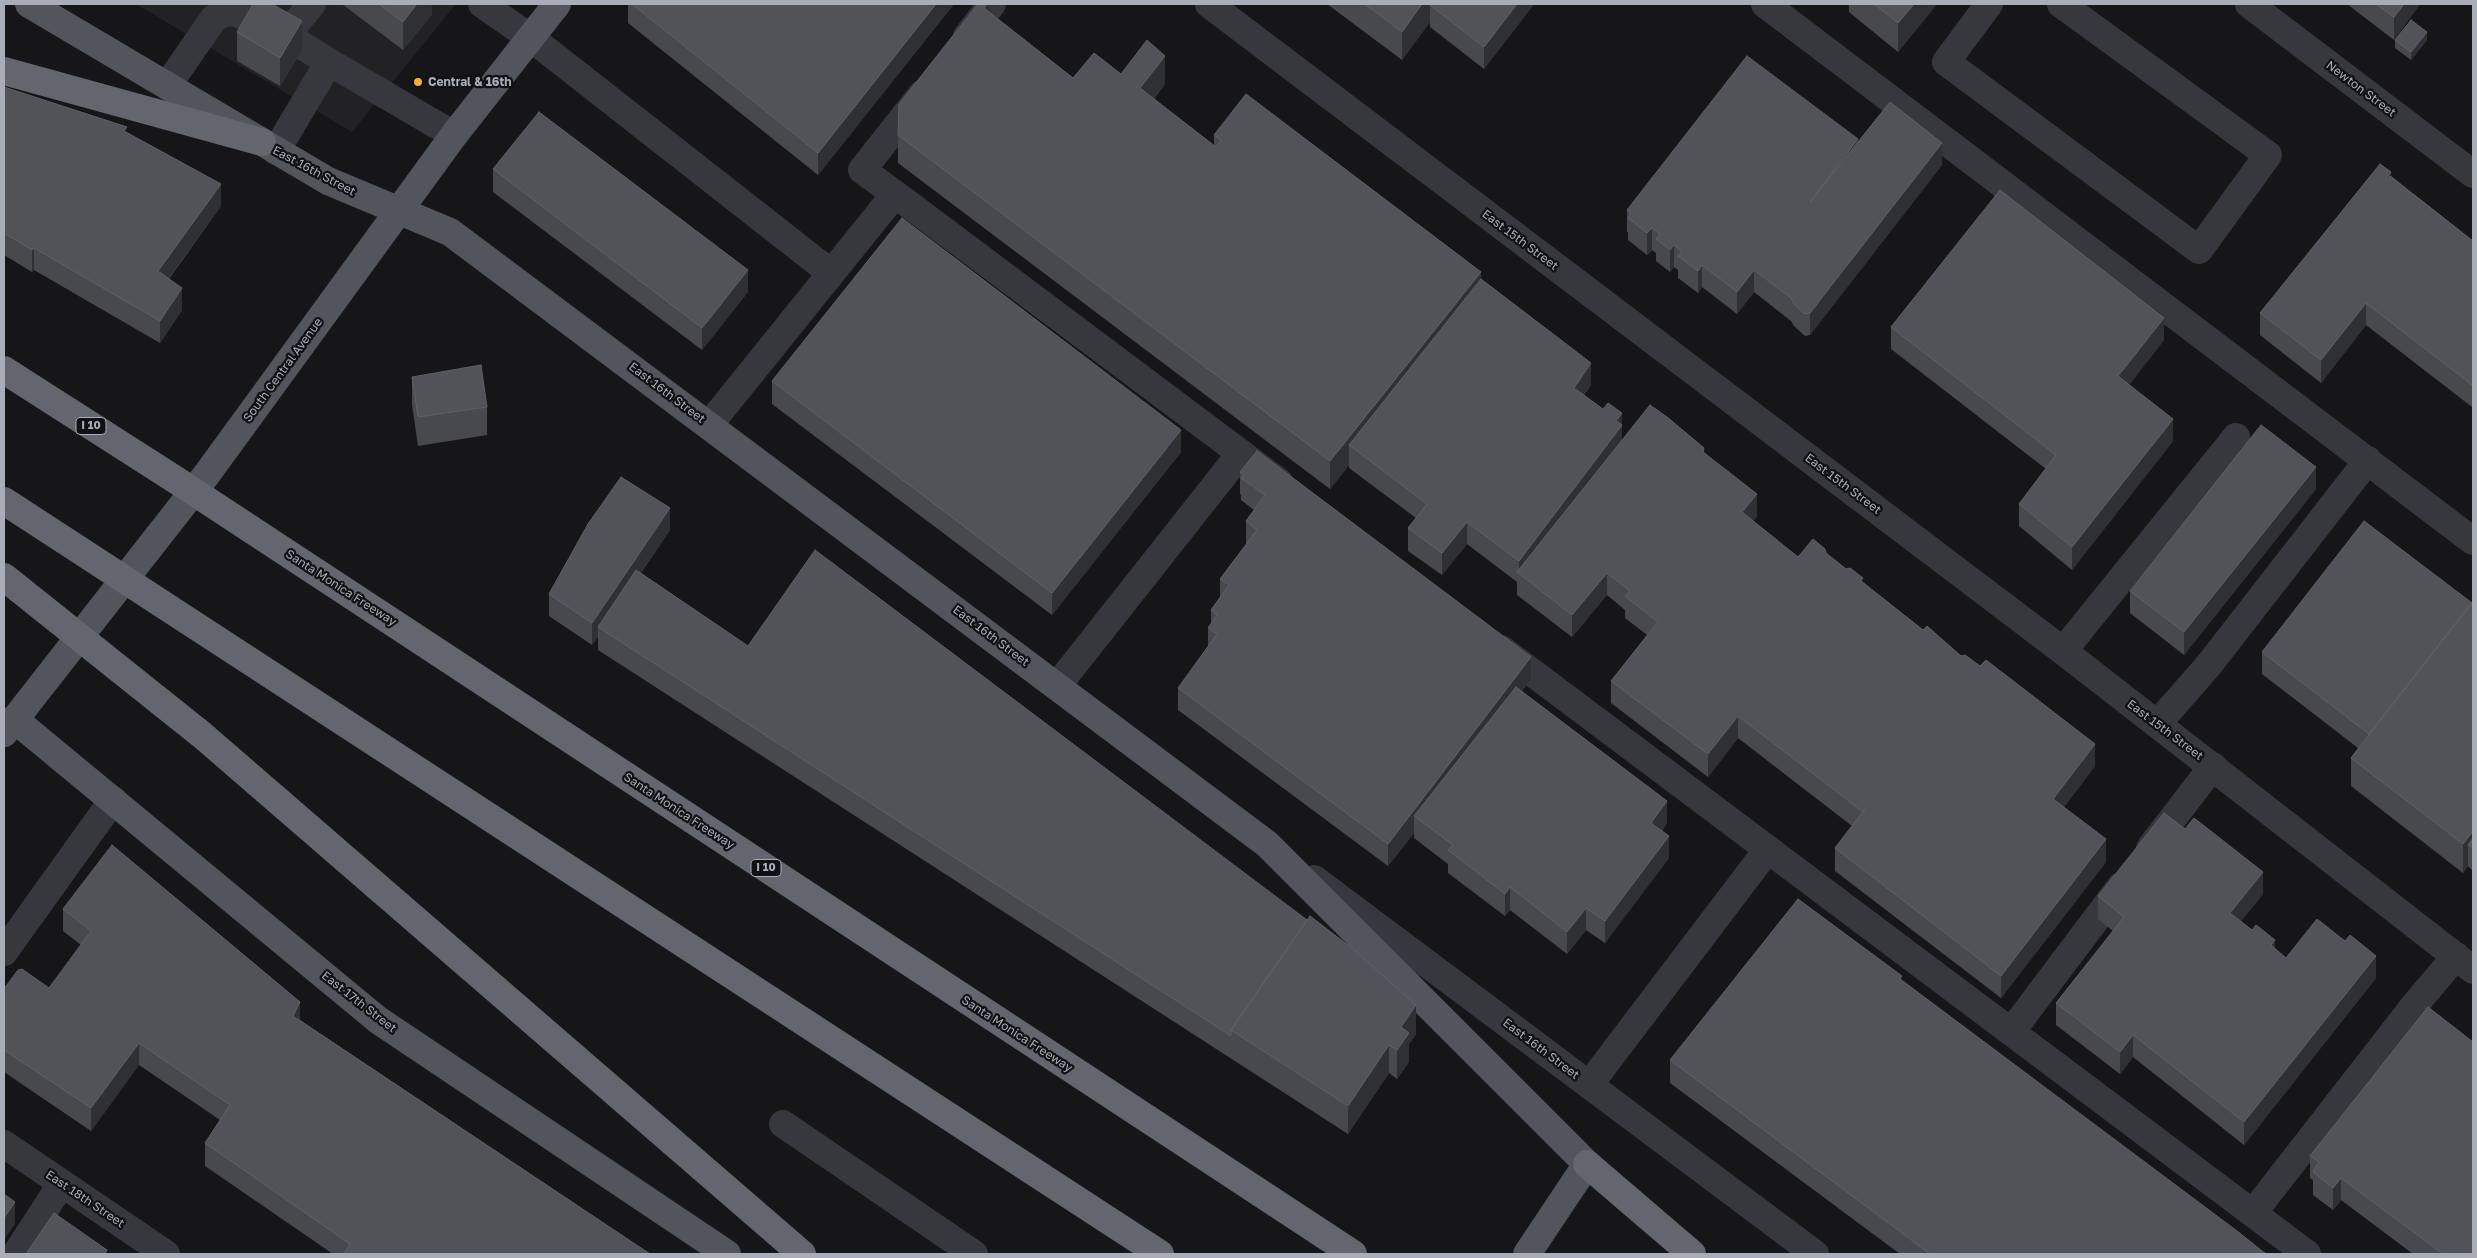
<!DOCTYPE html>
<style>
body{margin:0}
#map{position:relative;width:2477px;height:1258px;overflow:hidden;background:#161618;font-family:"Golos Text",sans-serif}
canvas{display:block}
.frame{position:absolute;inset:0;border:5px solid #a8adb8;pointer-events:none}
</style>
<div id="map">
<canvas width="2477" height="1258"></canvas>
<div class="frame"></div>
</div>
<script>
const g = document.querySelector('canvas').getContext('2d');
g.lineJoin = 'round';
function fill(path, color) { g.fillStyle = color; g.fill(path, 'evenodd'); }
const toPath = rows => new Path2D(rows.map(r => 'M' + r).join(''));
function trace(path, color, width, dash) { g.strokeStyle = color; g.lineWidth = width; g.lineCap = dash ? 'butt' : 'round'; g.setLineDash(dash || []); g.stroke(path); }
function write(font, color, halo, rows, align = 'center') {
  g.font = font + ' "Golos Text",sans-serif'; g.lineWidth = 4.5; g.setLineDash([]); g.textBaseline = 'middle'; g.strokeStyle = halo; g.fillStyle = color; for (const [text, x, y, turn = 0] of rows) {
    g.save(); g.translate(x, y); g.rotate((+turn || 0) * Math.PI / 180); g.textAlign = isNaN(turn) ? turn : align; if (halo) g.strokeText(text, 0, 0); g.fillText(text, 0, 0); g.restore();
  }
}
fill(toPath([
 [136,4,456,4,352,132]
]), '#222225');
trace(toPath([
 [482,4,531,38,831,273],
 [1209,4,2063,651,2473,970],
 [1765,4,2473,541],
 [1989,4,1946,62,2199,250,2268,155,2061,4],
 [2249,4,2473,174],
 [286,35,312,4],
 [967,36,992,4],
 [329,62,454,135],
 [167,86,214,18,230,11,267,24,329,62,276,151],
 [895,194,862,170,922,94],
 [709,425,895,194,1279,482],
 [1501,649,2307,1254],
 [2063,651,2236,437],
 [1057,686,1241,453],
 [2157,724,2208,666,2368,460],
 [2150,848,2213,766],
 [1314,879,1815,1254],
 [4,952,113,800],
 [2011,1032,2121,886],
 [1589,1085,1768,849],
 [783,1124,974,1254],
 [4,1144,166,1254],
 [2253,1213,2413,1007,2456,956],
 [16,1254,62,1183]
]), '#37383d', 28);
trace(toPath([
 [29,4,328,181,450,232,1267,844,1587,1164,1527,1254],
 [14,719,378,1020,727,1254],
 [4,733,207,474,454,135,557,4]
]), '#53555c', 28);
trace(toPath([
 [4,71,262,142],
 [4,370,179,482,1353,1254],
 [4,501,1160,1254],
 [4,577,202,735,802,1254],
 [1587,1164,1692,1254]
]), '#63666e', 28);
fill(toPath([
 [342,4,432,4,432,14,403,50],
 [628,4,954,4,818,175,628,23],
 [990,4,990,13,1073,78,1121,74,1165,84,1154,99,1214,146,1214,135,1481,279,1591,385,1584,395,1622,441,1704,452,1757,516,1753,521,1798,557,1826,553,1923,630,1961,656,2095,766,2064,807,2106,862,2001,998,1835,871,1835,848,1852,826,1738,738,1708,777,1611,703,1611,681,1647,635,1625,618,1625,610,1607,595,1572,637,1517,595,1517,582,1467,544,1442,575,1408,551,1408,528,1416,518,1349,468,1349,465,1330,489,898,163,898,135],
 [1327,4,1534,4,1484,69,1430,27,1430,22,1402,60],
 [1849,4,1937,4,1898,52,1849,12],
 [2347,4,2420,4,2394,40],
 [237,32,302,50,280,86,237,61],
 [2395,40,2427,40,2411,60,2395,48],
 [4,87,127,133,221,206,169,279,182,310,160,343,34,270,32,272,4,255],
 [1858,142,1942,165,1810,335,1805,336,1794,326,1791,321,1754,292,1737,314,1702,287,1698,293,1678,278,1678,270,1674,267,1670,272,1656,261,1656,253,1652,250,1647,255,1628,240,1628,232,1627,232,1627,210],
 [493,169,748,292,702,350,493,192],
 [2391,176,2473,241,2472,407,2366,325,2321,383,2260,335,2260,313],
 [1891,327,2164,340,2129,385,2173,441,2072,570,2019,526,2019,504,2046,469,1891,349],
 [412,377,487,407,487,435,418,446,412,405],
 [772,381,1181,452,1052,615,772,404],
 [1240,472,1531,679,1522,691,1667,823,1662,831,1669,858,1605,943,1586,930,1567,954,1510,910,1505,916,1448,873,1448,864,1414,838,1414,833,1388,866,1178,710,1178,688,1208,647,1208,628,1211,625,1211,610,1220,597,1220,579,1247,544,1246,543,1246,521,1254,510,1241,500,1241,495,1240,494],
 [2316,489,2184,655,2130,613,2130,591],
 [670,530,641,573,748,646,1416,1034,1409,1044,1409,1062,1397,1079,1389,1073,1348,1134,598,650,598,637,592,645,549,616,549,594],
 [2473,601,2473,871,2468,866,2463,873,2351,786,2351,758,2358,748,2262,674,2262,652,2472,603],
 [2263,894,2241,921,2286,958,2376,978,2244,1145,2133,1057,2120,1074,2056,1025,2056,1003,2113,931,2098,919,2098,896],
 [63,909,300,1020,650,1254,333,1254,205,1166,205,1143,220,1120,139,1065,91,1131,4,1072,4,989,49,988,81,945,63,931],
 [1902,980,2266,1254,1900,1254,1670,1083,1670,1060],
 [2310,1156,2473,1254,2413,1254,2341,1200,2333,1210,2313,1195,2313,1180,2310,1178]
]), '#47494d');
fill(toPath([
 [417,4,432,4,432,14,403,50,403,22],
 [936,4,954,4,818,175,818,153],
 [987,4,990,4,990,29,984,8],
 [1422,4,1444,4,1430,5,1430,22,1402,60,1402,32],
 [1517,4,1534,4,1484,69,1484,47],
 [1914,4,1937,4,1898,52,1898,23],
 [2404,4,2420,4,2394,40,2394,17],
 [302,21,302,50,280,86,280,58],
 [2427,32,2427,40,2411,60,2411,52],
 [1165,56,1165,84,1140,116,1140,88],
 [1858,139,1858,162,1810,202],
 [1942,143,1942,165,1810,335,1810,313],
 [2391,172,2391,194,2386,179],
 [221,184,221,206,158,293,158,271],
 [1652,228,1652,250,1647,255,1647,233],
 [1674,245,1674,267,1670,272,1670,250],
 [34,248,34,270,32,272,32,250],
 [1702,265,1702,287,1698,293,1698,271],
 [748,270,748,292,702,350,702,328],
 [1754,270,1754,292,1737,314,1737,292],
 [1481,272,1481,301,1349,445,1349,465,1330,489,1330,461],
 [182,288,182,310,160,343,160,321],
 [2366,303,2366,325,2321,383,2321,360],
 [2164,318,2164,340,2118,399,2118,376],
 [1591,363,1591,385,1574,410,1574,388],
 [2473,383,2473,406,2472,407,2472,385],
 [1622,413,1622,448,1519,573,1519,561],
 [2173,419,2173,441,2072,570,2072,547],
 [1181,430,1181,452,1052,615,1052,593],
 [2316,467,2316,489,2184,655,2184,632],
 [1757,494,1757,516,1742,535,1742,512],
 [670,508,670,530,602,630,598,627,598,637,592,645,592,623],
 [1467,522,1467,544,1442,575,1442,553],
 [1607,573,1607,595,1572,637,1572,615],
 [1531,657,1531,679,1422,822,1414,816,1414,833,1388,866,1388,844],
 [1738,716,1738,738,1708,777,1708,754],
 [2095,744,2095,766,2053,821,2053,799],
 [1667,801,1667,823,1651,845,1651,823],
 [2473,831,2473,848,2468,845,2468,866,2463,873,2463,844],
 [1669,836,1669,858,1605,943,1605,921],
 [2106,839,2106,862,2001,998,2001,976],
 [2263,872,2263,894,2230,935,2230,913],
 [1510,887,1510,910,1505,916,1505,894],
 [1586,908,1586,930,1567,954,1567,932],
 [2275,940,2275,962,2271,945],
 [2376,956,2376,978,2244,1145,2244,1122],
 [300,1002,300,1024,293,1016],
 [1416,1005,1416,1034,1409,1044,1409,1062,1397,1079,1397,1050,1401,1027],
 [2133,1035,2133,1057,2120,1074,2120,1052],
 [139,1043,139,1065,91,1131,91,1108],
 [1389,1045,1389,1073,1348,1134,1348,1106],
 [2341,1178,2341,1200,2333,1210,2333,1188],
 [15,1202,15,1224,4,1240,4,1218]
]), '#2f3033');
const building = toPath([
 [253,4,272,4,302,21,280,58,237,32,253,4],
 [379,4,417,4,403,22,379,4],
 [632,4,936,4,818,153,632,4],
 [978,4,987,4,984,8,1073,78,1094,53,1121,74,1147,40,1165,56,1140,88,1216,147,1221,140,1214,135,1246,94,1481,272,1330,461,898,135,899,104,978,4],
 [1365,4,1422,4,1402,32,1365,4],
 [1431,4,1517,4,1484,47,1430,5,1431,4],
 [1874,4,1914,4,1898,23,1874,4],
 [2376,4,2404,4,2394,17,2376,4],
 [2411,20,2427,32,2411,52,2395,40,2411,20],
 [1747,56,1858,139,1810,202,1890,102,1942,143,1810,313,1805,314,1794,304,1791,298,1754,270,1737,292,1702,265,1698,271,1678,256,1682,251,1674,245,1670,250,1656,239,1660,234,1652,228,1647,233,1628,218,1631,213,1627,210,1747,56],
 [4,87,127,127,124,131,221,184,158,271,182,288,160,321,34,248,32,250,4,233,4,87],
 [539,112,748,270,702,328,493,169,539,112],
 [2380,164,2391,172,2386,179,2387,180,2390,176,2473,241,2473,383,2472,385,2366,303,2321,360,2260,313,2380,164],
 [2000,190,2164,318,2118,376,2173,419,2072,547,2019,504,2056,455,1891,327,2000,190],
 [902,218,1181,430,1052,593,772,381,902,218],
 [1481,279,1591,363,1574,388,1603,409,1608,403,1622,413,1616,421,1622,425,1519,561,1467,522,1442,553,1408,528,1427,504,1349,445,1481,279],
 [481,365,487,407,418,417,412,377,481,365],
 [1650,405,1667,417,1704,448,1703,452,1757,494,1742,512,1798,557,1813,539,1825,549,1826,553,1846,569,1850,568,1863,578,1861,581,1923,630,1927,626,1961,656,1965,655,1980,666,1986,660,2095,744,2053,799,2106,839,2001,976,1835,848,1865,809,1863,812,1738,716,1708,754,1611,681,1658,622,1625,596,1630,591,1607,573,1572,615,1517,572,1650,405],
 [2261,425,2316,467,2184,632,2130,591,2261,425],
 [1257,451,1531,657,1388,844,1178,688,1217,634,1208,628,1217,615,1211,610,1229,585,1220,579,1257,530,1246,521,1265,495,1241,478,1244,475,1240,472,1257,451],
 [621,477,670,508,592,623,549,594,588,524,621,477],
 [2364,521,2472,603,2369,734,2262,652,2364,521],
 [815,550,1307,920,1231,1030,1231,1036,598,627,636,570,748,646,815,550],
 [2473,601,2473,831,2463,844,2351,758,2473,601],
 [1516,687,1667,801,1651,823,1669,836,1605,921,1586,908,1567,932,1510,887,1505,894,1448,850,1453,845,1414,816,1516,687],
 [2164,813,2185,829,2194,818,2263,872,2230,913,2252,930,2256,925,2275,940,2271,945,2286,958,2317,919,2345,941,2350,935,2376,956,2244,1122,2133,1035,2120,1052,2056,1003,2124,917,2098,896,2164,813],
 [2473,838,2473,848,2468,845,2473,838],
 [112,845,300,1002,293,1016,650,1254,344,1254,350,1244,205,1143,230,1105,139,1043,91,1108,4,1050,4,989,18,970,22,969,49,988,91,931,63,909,112,845],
 [1798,899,1902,976,1900,979,2237,1231,2266,1254,1930,1254,1670,1060,1798,899],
 [1310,916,1353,949,1416,1005,1401,1027,1409,1033,1397,1050,1389,1045,1348,1106,1231,1030,1310,916],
 [2428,1007,2473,1042,2473,1254,2443,1254,2341,1178,2333,1188,2313,1172,2319,1162,2310,1156,2428,1007],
 [4,1194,15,1202,4,1218,4,1194],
 [54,1213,107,1250,105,1254,26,1254,54,1213]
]);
fill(building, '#525359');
trace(building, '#5f6168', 1);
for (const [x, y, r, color] of [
 [418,82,5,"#f2b134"]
]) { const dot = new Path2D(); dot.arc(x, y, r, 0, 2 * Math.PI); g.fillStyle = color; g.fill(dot); trace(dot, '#111113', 2); }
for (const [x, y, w] of [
 [91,426,30],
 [766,868,30]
]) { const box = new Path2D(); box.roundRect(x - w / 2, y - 8.5, w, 17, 4); g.fillStyle = '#111113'; g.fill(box); trace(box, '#a8adb8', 1); }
write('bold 11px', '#a8adb8', null, [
 ["I 10",91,426],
 ["I 10",766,868]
]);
write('bold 12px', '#a8adb8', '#111113', [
 ["Central & 16th",428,82]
], 'left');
write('12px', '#a8adb8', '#111113', [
 ["Newton Street",2361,89,37],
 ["East 16th Street",314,171,28],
 ["East 15th Street",1520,240,37],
 ["South Central Avenue",283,370,-54],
 ["East 16th Street",667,393,37],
 ["East 15th Street",1843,484,37],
 ["Santa Monica Freeway",341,588,33],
 ["East 16th Street",991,636,37],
 ["East 15th Street",2165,730,37],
 ["Santa Monica Freeway",679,811,33],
 ["East 17th Street",359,1002,38],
 ["Santa Monica Freeway",1017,1034,33],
 ["East 16th Street",1541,1049,37],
 ["East 18th Street",85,1199,34]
]);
</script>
